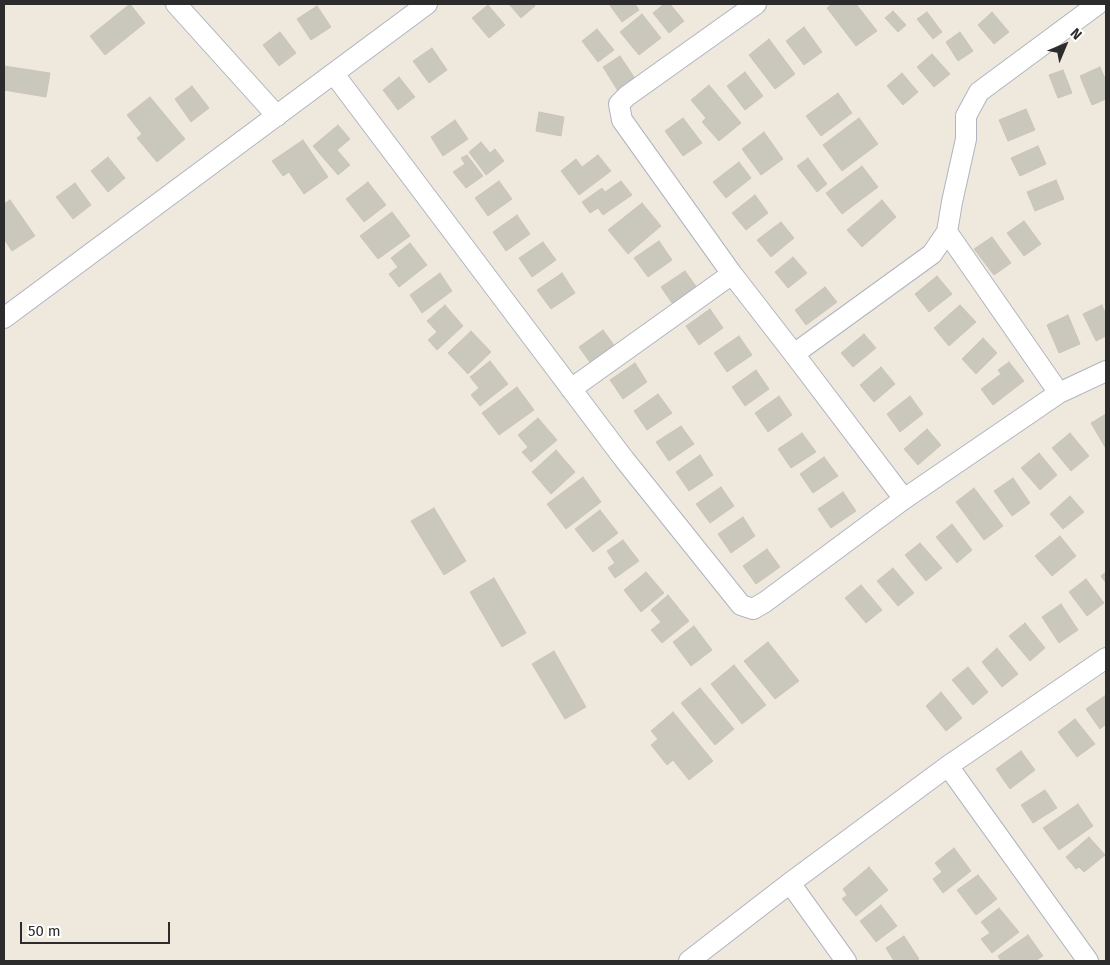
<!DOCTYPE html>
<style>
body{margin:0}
#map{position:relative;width:1110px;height:965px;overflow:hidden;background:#efe9dd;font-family:"Fira Sans",sans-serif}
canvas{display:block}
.frame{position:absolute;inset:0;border:5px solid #2c2c2c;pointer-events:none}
.north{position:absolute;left:1040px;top:20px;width:50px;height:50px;-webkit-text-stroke:4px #fff;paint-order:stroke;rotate:45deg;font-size:14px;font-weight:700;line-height:20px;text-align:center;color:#2c2c2c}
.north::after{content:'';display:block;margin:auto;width:18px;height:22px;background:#2c2c2c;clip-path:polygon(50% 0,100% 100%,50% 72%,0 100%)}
.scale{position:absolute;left:20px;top:922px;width:150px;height:22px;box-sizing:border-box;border:2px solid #2c2c2c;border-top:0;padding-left:6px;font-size:15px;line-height:18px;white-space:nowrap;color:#2c2c2c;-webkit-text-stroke:4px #fff;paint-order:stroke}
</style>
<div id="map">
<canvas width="1110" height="965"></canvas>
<div class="frame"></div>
<div class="north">N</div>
<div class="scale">50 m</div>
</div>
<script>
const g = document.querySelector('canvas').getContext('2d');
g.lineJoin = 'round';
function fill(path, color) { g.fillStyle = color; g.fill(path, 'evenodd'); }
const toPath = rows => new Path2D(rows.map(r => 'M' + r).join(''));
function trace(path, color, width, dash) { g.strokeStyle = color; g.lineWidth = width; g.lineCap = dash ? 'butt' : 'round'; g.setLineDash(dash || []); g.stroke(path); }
const building = toPath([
 [130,4,145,23,105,55,90,36,130,4],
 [509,4,534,4,535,6,521,18,509,4],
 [609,4,635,4,639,10,622,22,609,4],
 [664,4,670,4,684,21,669,33,653,13,664,4],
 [832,4,856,4,877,31,856,46,827,8,832,4],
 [488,5,505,25,489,38,472,18,488,5],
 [317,6,331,27,311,40,297,19,317,6],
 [893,11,906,25,898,32,885,18,893,11],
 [927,12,942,32,933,39,917,19,927,12],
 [992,12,1009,32,994,44,978,25,992,12],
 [642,14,661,38,639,55,620,32,642,14],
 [804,27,822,52,804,65,786,41,804,27],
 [597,29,614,50,598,62,582,41,597,29],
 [280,32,296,53,279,66,263,45,280,32],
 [960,32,973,51,958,61,946,42,960,32],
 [769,39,795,74,775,89,749,55,769,39],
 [432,48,447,70,429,83,413,61,432,48],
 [932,54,950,74,934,87,917,67,932,54],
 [620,56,636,80,618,91,603,67,620,56],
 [4,66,50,73,46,97,4,90,4,66],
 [1100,67,1106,81,1106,99,1092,105,1080,76,1100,67],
 [1063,70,1072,93,1058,98,1049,75,1063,70],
 [745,72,763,96,745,110,727,86,745,72],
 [902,73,918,92,903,105,887,86,902,73],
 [399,77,415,97,398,110,383,90,399,77],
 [709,85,741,123,719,141,702,122,706,118,691,100,709,85],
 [192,86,209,108,191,122,175,99,192,86],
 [838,93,852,113,821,136,806,116,838,93],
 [150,97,185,139,157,162,137,138,142,134,127,115,150,97],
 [1026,109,1035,130,1008,141,999,120,1026,109],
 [539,112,564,117,561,136,536,131,539,112],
 [683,118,702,143,683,156,665,131,683,118],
 [859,118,878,144,842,171,823,145,859,118],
 [455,120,468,139,443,156,431,137,455,120],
 [338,125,350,139,337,150,350,165,338,175,313,146,338,125],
 [764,132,783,159,761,175,742,149,764,132],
 [303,140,328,177,304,194,289,172,283,176,272,161,303,140],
 [481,142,490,153,495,149,504,161,486,175,469,152,481,142],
 [1038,146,1046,164,1020,176,1011,158,1038,146],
 [467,155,483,176,466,188,453,172,465,164,461,158,467,155],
 [598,155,611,171,579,195,561,171,576,159,582,167,598,155],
 [108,157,125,178,108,192,91,171,108,157],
 [808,158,827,184,817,192,797,166,808,158],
 [739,162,751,178,726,198,713,182,739,162],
 [862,166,878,187,842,214,826,193,862,166],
 [1056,180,1064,199,1035,211,1027,192,1056,180],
 [499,181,512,199,488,216,475,198,499,181],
 [621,181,632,195,603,215,598,208,590,213,582,202,602,188,605,192,621,181],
 [368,182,386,205,364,222,346,199,368,182],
 [75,183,91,205,73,219,56,197,75,183],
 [755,195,768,213,746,230,732,213,755,195],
 [10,200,35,236,12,251,4,239,4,204,10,200],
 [882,200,896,217,862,247,847,230,882,200],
 [642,203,661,226,628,254,608,230,642,203],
 [392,212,410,236,378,259,360,236,392,212],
 [517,215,530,234,506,251,493,232,517,215],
 [1024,221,1041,244,1024,256,1007,233,1024,221],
 [781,222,794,238,771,257,757,240,781,222],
 [992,237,1011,263,994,275,974,249,992,237],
 [659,241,672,260,648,277,634,258,659,241],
 [543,242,556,260,532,277,519,258,543,242],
 [410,243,427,265,399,287,389,274,398,267,391,258,410,243],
 [793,257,807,273,788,288,775,272,793,257],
 [685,271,698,289,674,306,661,287,685,271],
 [440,273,452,291,422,313,410,295,440,273],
 [562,273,575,293,551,309,537,290,562,273],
 [937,276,952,294,929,312,915,294,937,276],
 [825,287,837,302,806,325,795,310,825,287],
 [445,305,463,326,437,350,428,340,437,332,427,321,445,305],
 [960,305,976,322,949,346,934,328,960,305],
 [1102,305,1106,315,1106,336,1096,341,1083,314,1102,305],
 [710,309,723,328,699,345,686,326,710,309],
 [1068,315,1080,344,1059,353,1047,325,1068,315],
 [603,330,616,348,592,365,579,347,603,330],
 [471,331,491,352,468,374,448,353,471,331],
 [864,334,876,348,853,367,841,353,864,334],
 [739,336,752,355,727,372,714,353,739,336],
 [983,338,997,353,976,374,962,359,983,338],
 [490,361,508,384,480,406,471,395,479,388,470,377,490,361],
 [1009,362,1024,381,993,405,981,389,1001,374,998,370,1009,362],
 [635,363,647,382,623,399,610,380,635,363],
 [881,367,895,384,874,402,860,385,881,367],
 [756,370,769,389,745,406,732,387,756,370],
 [517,387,534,410,499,435,482,413,517,387],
 [658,394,672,413,647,430,634,411,658,394],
 [779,396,792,415,768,432,755,413,779,396],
 [910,396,923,414,900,432,887,414,910,396],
 [1106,414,1106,446,1105,447,1091,423,1106,414],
 [538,418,557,440,531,462,522,452,528,447,518,435,538,418],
 [681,426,694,444,669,461,656,442,681,426],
 [927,429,941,445,918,465,904,449,927,429],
 [802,433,816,452,791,468,778,449,802,433],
 [1070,433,1089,456,1071,471,1052,448,1070,433],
 [556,450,575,472,551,494,532,472,556,450],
 [1039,453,1057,475,1040,490,1021,468,1039,453],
 [700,455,713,475,689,491,676,472,700,455],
 [824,457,838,476,813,493,800,474,824,457],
 [583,477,601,502,566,529,547,504,583,477],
 [1013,478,1030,503,1012,516,994,491,1013,478],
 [721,487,734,506,710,523,696,504,721,487],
 [974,488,1003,526,984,540,956,502,974,488],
 [843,492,856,511,831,528,818,509,843,492],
 [1070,496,1084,512,1063,529,1050,514,1070,496],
 [434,508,466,561,444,575,411,521,434,508],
 [600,510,618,533,593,552,575,529,600,510],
 [743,517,755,536,731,553,718,534,743,517],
 [952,524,972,550,957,563,936,537,952,524],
 [1060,536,1076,556,1052,576,1035,556,1060,536],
 [623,540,639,561,615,578,608,568,615,563,607,551,623,540],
 [920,543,942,568,926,581,905,555,920,543],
 [767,549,780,567,756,584,743,566,767,549],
 [893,568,914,593,898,606,877,581,893,568],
 [646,572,664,593,641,612,624,590,646,572],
 [1106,572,1106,583,1101,576,1106,572],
 [494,578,526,633,502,647,470,592,494,578],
 [1086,579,1104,603,1087,616,1069,592,1086,579],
 [861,585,882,610,866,623,845,598,861,585],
 [668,595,689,621,662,643,651,630,661,622,651,610,668,595],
 [1061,604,1078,630,1059,643,1042,617,1061,604],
 [1025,623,1045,648,1030,661,1009,636,1025,623],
 [694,626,712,650,691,666,673,642,694,626],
 [768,642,799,681,775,699,744,661,768,642],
 [997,648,1018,674,1002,687,982,662,997,648],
 [554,651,586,707,565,719,532,664,554,651],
 [734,665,766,705,742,724,711,684,734,665],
 [968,667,988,692,973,705,952,680,968,667],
 [700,688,734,729,715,745,681,703,700,688],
 [941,692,962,718,946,731,926,706,941,692],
 [1106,695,1106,724,1100,729,1086,709,1106,695],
 [673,712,713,761,689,780,673,760,667,765,651,745,658,739,651,731,673,712],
 [1075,719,1095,744,1077,757,1058,732,1075,719],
 [1021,751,1035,770,1010,789,996,769,1021,751],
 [1045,790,1057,808,1033,823,1021,805,1045,790],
 [1078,804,1093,826,1059,850,1043,828,1078,804],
 [1089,837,1105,855,1084,872,1079,867,1076,869,1066,857,1089,837],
 [954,848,971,871,943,893,933,879,942,872,935,863,954,848],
 [869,867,888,890,856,916,842,899,847,895,843,889,869,867],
 [978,875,997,899,976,915,957,890,978,875],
 [881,905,897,926,876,942,860,921,881,905],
 [999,908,1019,932,992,953,981,939,990,933,981,922,999,908],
 [1028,935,1043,956,1035,961,1001,961,998,956,1028,935],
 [904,936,919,959,915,961,894,961,886,948,904,936]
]);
fill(building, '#cac7bc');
trace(building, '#cbc5b6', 1);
const street = toPath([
 [176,4,277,116],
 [756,4,627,96,619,104,622,120,732,274,794,354,904,499],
 [334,74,624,459,741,605,753,609,765,602,904,499,1059,393,1106,371],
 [947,232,1059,393],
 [4,318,427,4],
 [794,354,932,254,947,232,952,202,966,139,966,116,979,92,1098,4],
 [571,389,732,274],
 [948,766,1088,961],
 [790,883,846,961],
 [689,961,790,883,948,766,1106,658]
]);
trace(street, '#b1b3c1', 22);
trace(street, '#fff', 20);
</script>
